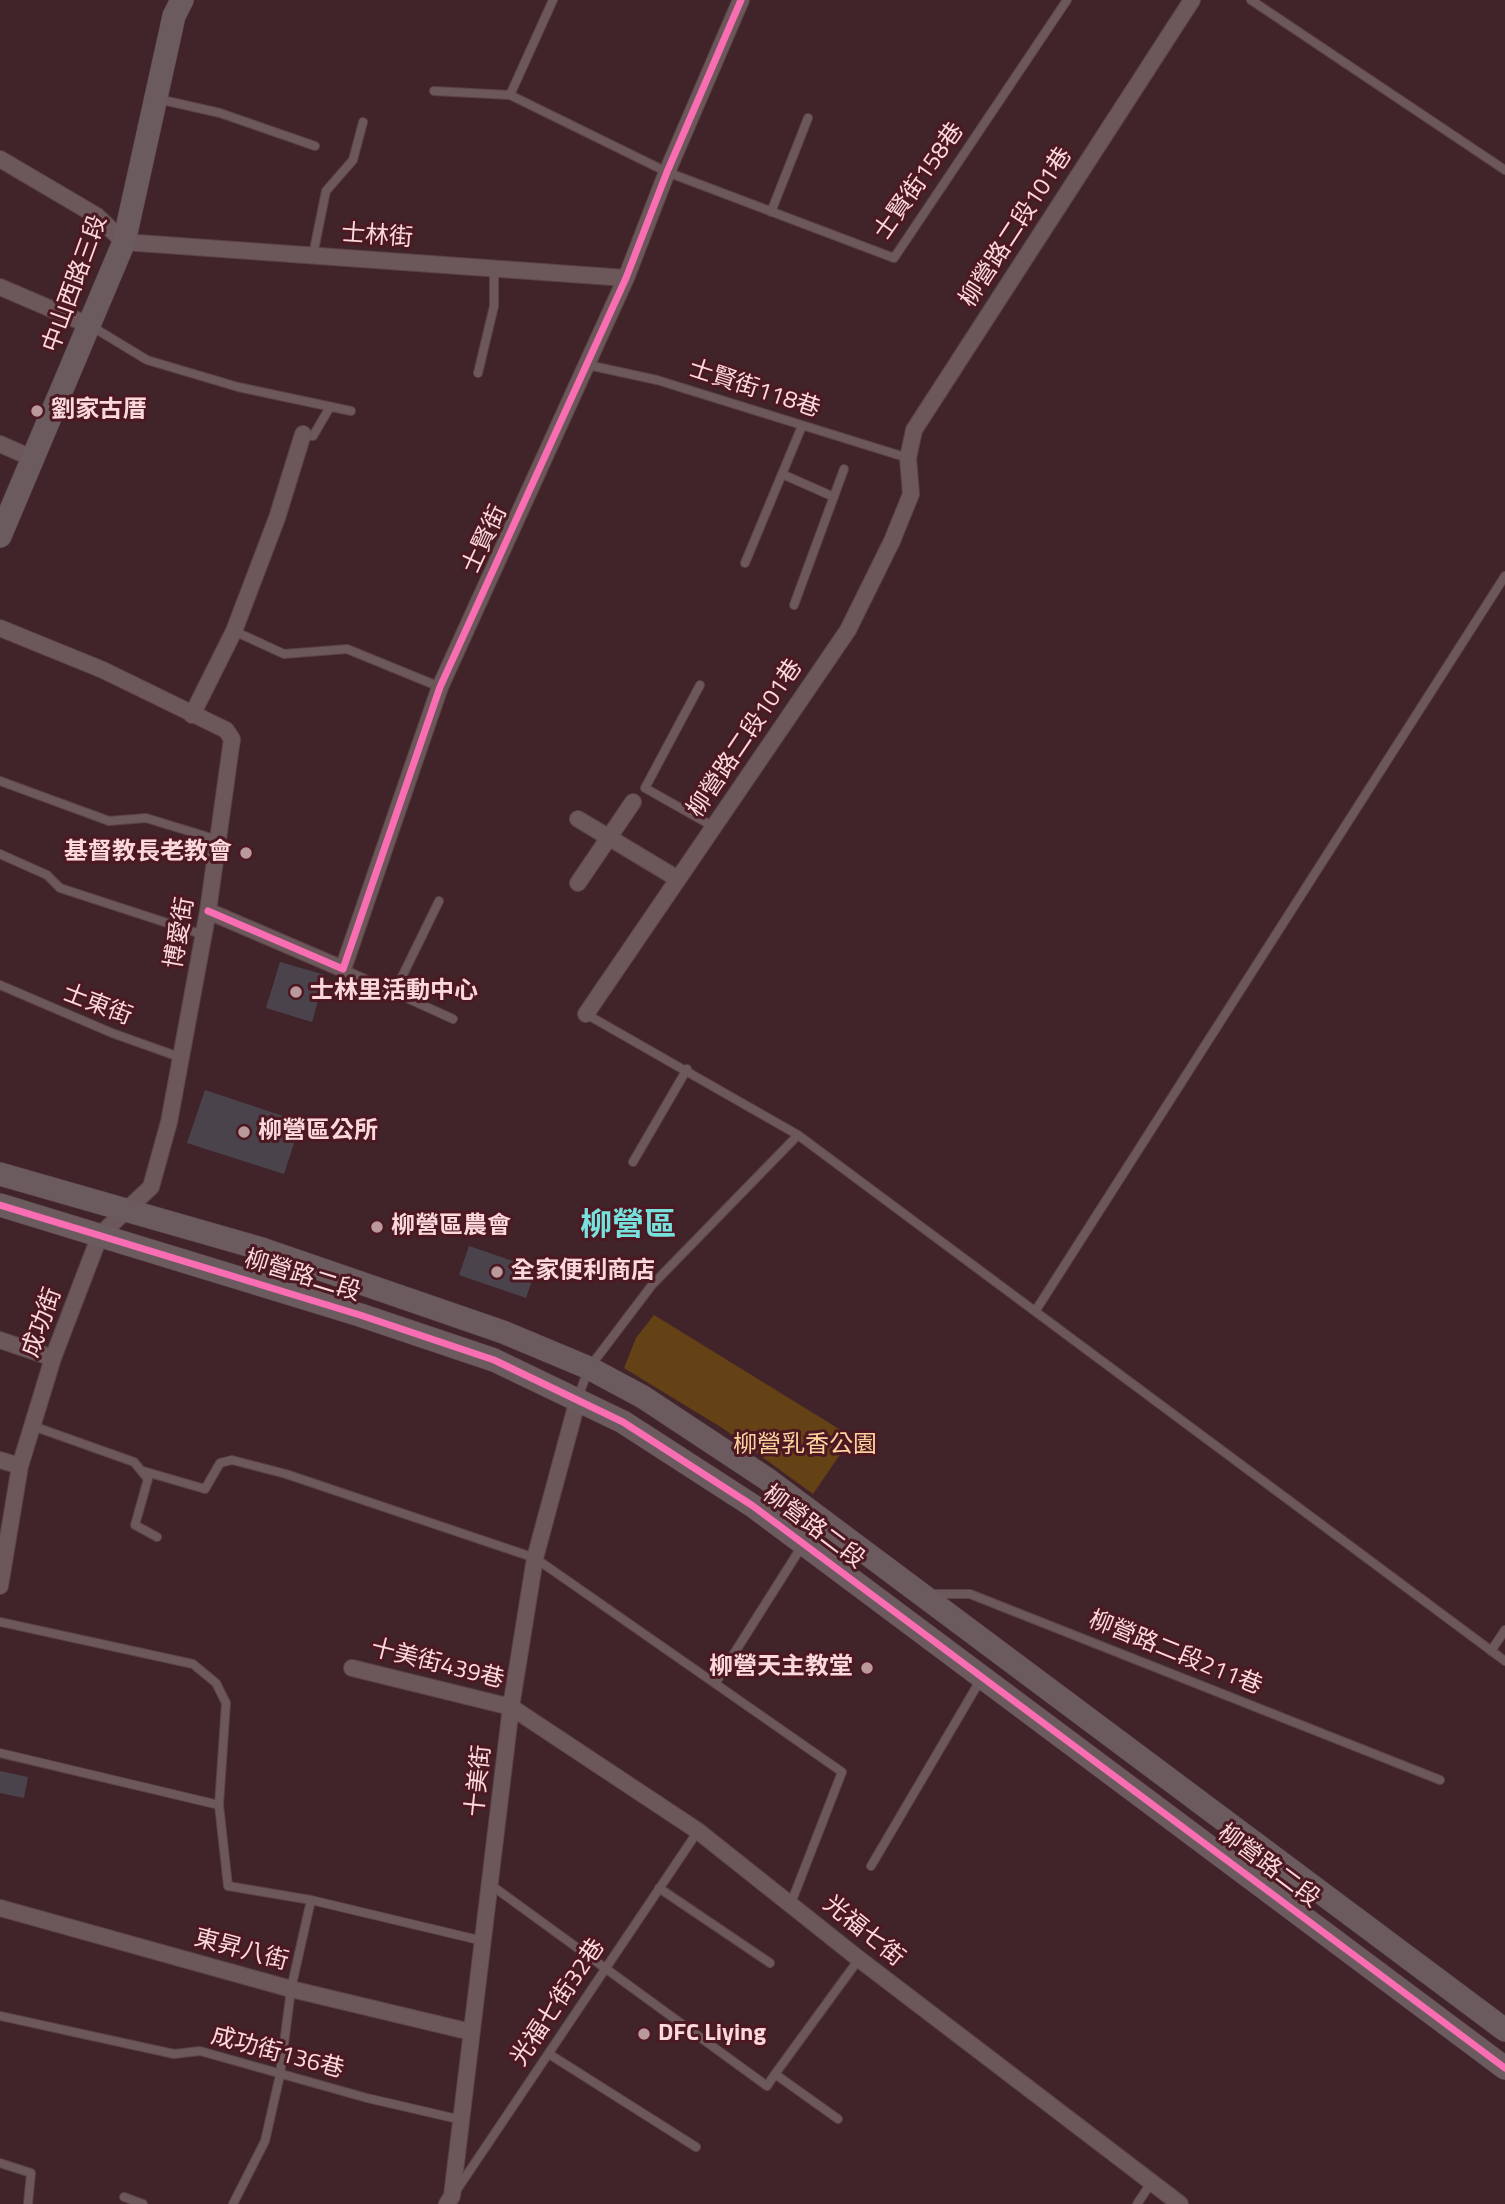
<!DOCTYPE html>
<meta charset="utf-8">
<style>
body{margin:0}
canvas{display:block;background:#402429}
</style>
<canvas width="1505" height="2204"></canvas>
<script>
const g = document.querySelector('canvas').getContext('2d');
g.lineJoin = 'round';
function fill(path, color) { g.fillStyle = color; g.fill(path, 'evenodd'); }
const toPath = rows => new Path2D(rows.map(r => 'M' + r).join(''));
function trace(path, color, width, dash) { g.strokeStyle = color; g.lineWidth = width; g.lineCap = dash ? 'butt' : 'round'; g.setLineDash(dash || []); g.stroke(path); }
function write(font, color, halo, rows, align = 'center') {
  g.font = font + ' "Titillium Web","Noto Sans TC",sans-serif'; g.lineWidth = 6; g.setLineDash([]); g.textBaseline = 'middle'; g.strokeStyle = halo; g.fillStyle = color; for (const [text, x, y, turn = 0] of rows) {
    g.save(); g.translate(x, y); g.rotate((+turn || 0) * Math.PI / 180); g.textAlign = isNaN(turn) ? turn : align; if (halo) g.strokeText(text, 0, 0); g.fillText(text, 0, 0); g.restore();
  }
}
fill(toPath([
 [654,1315,852,1437,813,1494,724,1429,624,1368,636,1338]
]), '#654216');
fill(toPath([
 [280,962,325,975,312,1022,266,1008],
 [205,1090,301,1122,284,1174,187,1143],
 [469,1246,536,1269,526,1298,459,1275],
 [0,1771,28,1777,24,1798,0,1793]
]), '#4b434c');
const lane = toPath([
 [1251,0,1505,170],
 [434,91,510,95,667,172,894,258,1067,0],
 [510,95,553,0],
 [158,99,220,113,315,146],
 [771,212,808,118],
 [313,255,326,191,353,160,363,122],
 [91,326,147,360,238,387,351,411],
 [588,365,657,380,908,458],
 [478,373,494,306,494,269],
 [303,434,313,436,330,407],
 [782,474,834,497],
 [745,563,802,426],
 [794,605,844,469],
 [234,631,284,654,347,649,440,687],
 [700,685,645,788,714,827],
 [0,781,109,821,146,818,218,840],
 [0,854,47,875,60,888,204,935],
 [343,969,453,1019],
 [0,985,112,1033,182,1058],
 [395,991,439,901],
 [798,1135,1505,1661],
 [633,1162,687,1069],
 [1036,1310,1505,576],
 [578,1397,589,1368,652,1285,798,1135,586,1014],
 [30,1425,134,1462,148,1479,135,1525,157,1537],
 [143,1471,205,1489,220,1463,232,1460,286,1474,535,1558,842,1772,791,1903],
 [932,1594,970,1594,1440,1780],
 [0,1622,193,1664,216,1683,226,1703,219,1805],
 [1491,1651,1505,1630],
 [716,1682,802,1546],
 [0,1753,219,1805,228,1886,311,1900,483,1941],
 [871,1866,981,1679],
 [491,1885,767,2086,775,2074,838,2119],
 [659,1888,770,1963],
 [0,2016,174,2054,200,2051,367,2098,462,2120],
 [549,2054,696,2147],
 [775,2074,859,1959],
 [0,2163,31,2173,28,2204],
 [456,2191,698,1831],
 [124,2197,143,2204],
 [233,2204,265,2141,280,2075,291,1989,311,1900],
 [1137,2204,1151,2183]
]);
const street = toPath([
 [0,159,97,216,124,242,626,278],
 [0,287,91,326],
 [0,444,34,459],
 [0,628,103,670,226,730,232,739,208,911,169,1122,151,1187,100,1235,53,1358,20,1466,0,1586],
 [192,715,234,631,277,518,303,434],
 [578,819,678,879],
 [578,883,633,802],
 [208,911,343,969,440,687,626,278,667,172,741,0],
 [586,1014,848,630,892,541,911,494,908,458,914,430,1192,0],
 [0,1340,53,1358],
 [0,1460,20,1466],
 [352,1668,511,1707,698,1831,859,1959,1180,2204],
 [0,1908,291,1989,471,2032],
 [447,2204,452,2196,511,1707,535,1558,578,1399]
]);
const secondary = toPath([
 [0,536,124,242,174,16,182,0],
 [0,1174,262,1249,503,1332,589,1368,643,1397,767,1479,1505,2030],
 [0,1205,360,1315,494,1360,623,1422,753,1506,1505,2068]
]);
trace(lane, '#5b4247', 10);
trace(street, '#5b4247', 18);
trace(secondary, '#5b4247', 24);
trace(lane, '#6c575a', 8);
trace(street, '#6c575a', 16);
trace(secondary, '#6b5b5e', 23);
trace(toPath([
 [208,911,343,969,440,687,626,278,667,172,741,0],
 [0,1205,360,1315,494,1360,623,1422,753,1506,1505,2068]
]), '#f96db3', 7);
for (const [x, y, r, color] of [
 [37,411,7,"#ba999d"],
 [246,853,7,"#ba999d"],
 [296,992,7,"#ba999d"],
 [244,1132,7,"#ba999d"],
 [377,1227,7,"#ba999d"],
 [497,1272,7,"#ba999d"],
 [867,1668,7,"#ba999d"],
 [644,2034,7,"#ba999d"]
]) { const dot = new Path2D(); dot.arc(x, y, r, 0, 2 * Math.PI); g.fillStyle = color; g.fill(dot); trace(dot, '#4c1822', 2.5); }
write('24px', '#fbd8db', '#4c1822', [
 ["士賢街158巷",920,182,-55],
 ["柳營路二段101巷",1017,228,-57],
 ["士林街",377,237,4],
 ["中山西路三段",76,284,-70],
 ["士賢街118巷",754,390,18],
 ["士賢街",486,540,-65],
 ["柳營路二段101巷",746,739,-56],
 ["博愛街",181,933,-80],
 ["士東街",97,1006,21],
 ["柳營路二段",302,1277,17],
 ["成功街",43,1323,-70],
 ["柳營路二段",813,1528,37],
 ["柳營路二段211巷",1175,1654,22],
 ["十美街439巷",437,1665,14],
 ["十美街",480,1781,-84],
 ["柳營路二段",1268,1867,37],
 ["光福七街",863,1932,39],
 ["東昇八街",241,1951,15],
 ["光福七街32巷",559,2003,-56],
 ["成功街136巷",277,2054,15]
]);
write('bold 24px', '#fbd8db', '#4c1822', [
 ["劉家古厝",51,411],
 ["基督教長老教會",232,853,"right"],
 ["士林里活動中心",310,992],
 ["柳營區公所",258,1132],
 ["柳營區農會",391,1227],
 ["全家便利商店",511,1272],
 ["柳營天主教堂",853,1668,"right"],
 ["DFC Liying",658,2034]
], 'left');
write('24px', '#fed29e', '#4c1822', [
 ["柳營乳香公園",805,1446]
]);
write('bold 32px', '#77e2dd', '#4c1822', [
 ["柳營區",628,1227]
]);
</script>
